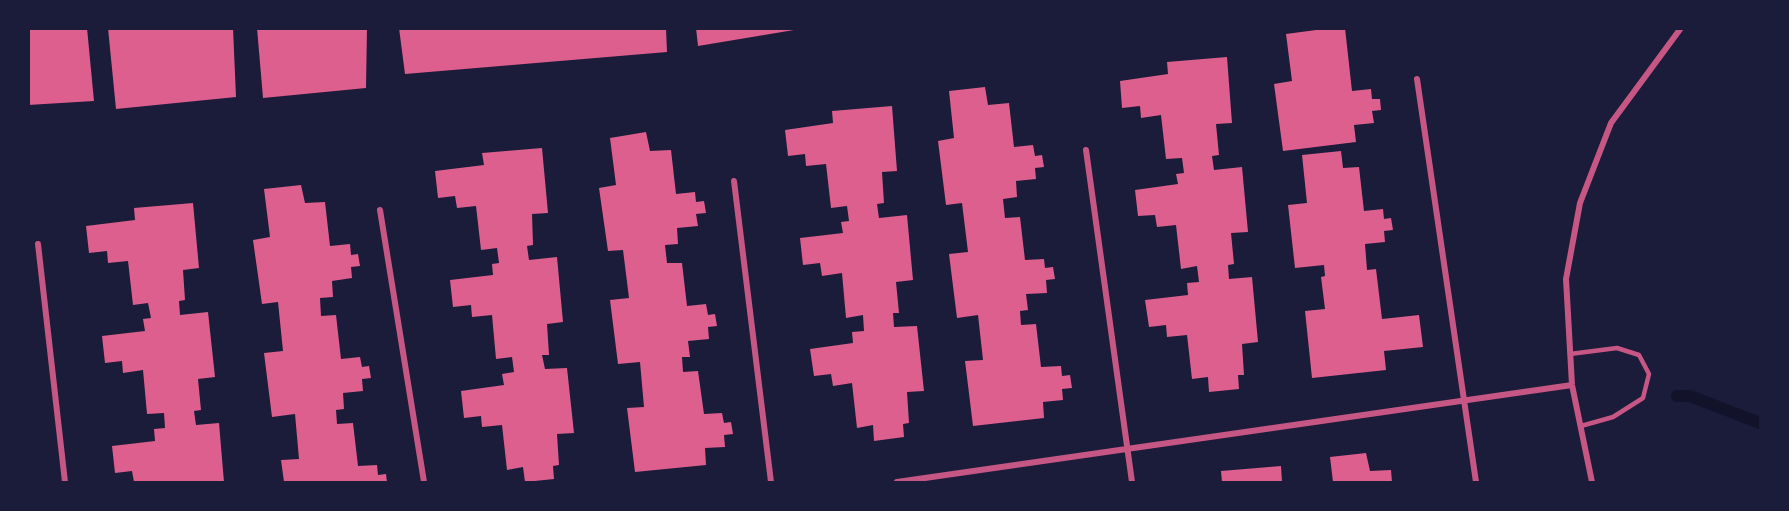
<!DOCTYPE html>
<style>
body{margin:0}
#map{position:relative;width:1789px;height:511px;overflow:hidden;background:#1b1b3a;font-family:Barlow,sans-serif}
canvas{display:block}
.frame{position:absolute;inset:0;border:30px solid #1b1b3a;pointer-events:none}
</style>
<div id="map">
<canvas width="1789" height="511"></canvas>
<div class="frame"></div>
</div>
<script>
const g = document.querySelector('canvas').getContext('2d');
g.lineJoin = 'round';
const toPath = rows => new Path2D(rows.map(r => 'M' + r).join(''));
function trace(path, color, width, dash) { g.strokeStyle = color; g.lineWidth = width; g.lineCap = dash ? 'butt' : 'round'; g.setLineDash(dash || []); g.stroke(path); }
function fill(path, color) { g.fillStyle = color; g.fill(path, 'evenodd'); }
trace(toPath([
 [1677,396,1690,396,1760,423]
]), '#12122b', 12);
fill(toPath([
 [28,28,87,28,94,101,28,105],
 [108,28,233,28,236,97,116,109],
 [257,28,367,28,366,88,263,98],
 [399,28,666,28,667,52,405,74],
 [696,28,794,28,794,30,698,46],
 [1331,28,1345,28,1352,91,1371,89,1372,99,1380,99,1381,110,1372,111,1374,123,1354,125,1356,142,1283,151,1274,84,1292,81,1286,34],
 [1227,57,1232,123,1216,124,1219,155,1212,156,1214,170,1242,167,1248,232,1231,233,1234,264,1228,265,1229,279,1252,277,1258,342,1242,344,1244,375,1238,375,1239,389,1209,392,1208,377,1192,379,1187,335,1167,337,1166,325,1149,327,1145,300,1188,295,1187,283,1199,282,1197,266,1181,269,1176,225,1157,227,1155,215,1138,216,1135,190,1178,184,1176,174,1184,173,1182,158,1166,159,1161,115,1141,118,1140,106,1122,108,1120,81,1168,74,1167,62],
 [985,87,988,105,1009,103,1014,147,1033,145,1035,156,1042,155,1044,167,1035,168,1036,179,1016,181,1017,197,1003,199,1005,218,1020,217,1025,260,1044,259,1045,268,1053,267,1055,279,1046,280,1047,293,1026,294,1028,310,1020,311,1021,325,1036,324,1041,367,1061,366,1062,376,1070,375,1072,388,1062,389,1063,400,1043,402,1044,418,973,426,965,361,983,360,978,315,957,318,949,254,968,252,962,203,946,205,938,141,954,138,949,91],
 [892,106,897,171,882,172,884,203,877,204,879,218,907,215,913,280,896,282,899,313,893,313,894,327,917,326,924,391,907,392,909,423,903,424,904,437,874,441,873,425,857,428,852,383,833,386,831,374,814,376,810,349,853,343,852,332,864,331,863,315,846,318,842,273,822,276,820,263,803,265,800,238,843,233,841,222,849,221,847,206,831,208,826,164,806,166,805,154,788,156,785,130,833,123,832,111],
 [646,132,650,151,671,150,676,194,695,192,696,202,704,201,706,213,696,214,698,226,677,228,678,244,665,245,667,263,682,263,687,306,706,304,708,315,715,314,717,326,708,327,709,339,688,341,690,357,682,357,683,372,698,371,704,414,722,413,724,423,731,422,733,434,724,435,725,447,705,448,706,465,635,472,627,408,644,407,640,362,618,364,610,300,629,298,623,250,608,251,599,188,616,185,610,138],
 [542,148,548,213,532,214,533,245,527,246,529,260,557,257,563,322,547,324,549,355,542,355,545,369,567,368,574,433,557,434,559,465,553,466,554,479,525,482,523,467,507,470,502,425,482,427,481,416,464,418,461,391,504,385,502,374,514,372,512,357,496,359,492,315,472,317,471,305,453,307,450,280,493,275,492,264,499,263,497,248,481,250,476,206,457,208,455,196,438,198,435,171,484,165,482,153],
 [1341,151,1343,168,1359,167,1364,211,1383,209,1384,219,1391,218,1393,230,1384,231,1385,242,1365,244,1367,270,1376,269,1382,319,1419,315,1423,347,1384,351,1386,370,1312,378,1305,311,1325,309,1321,277,1325,276,1324,265,1295,268,1288,205,1307,203,1302,155],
 [301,185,305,203,325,202,330,246,350,244,351,255,358,254,360,266,351,267,352,278,332,281,333,297,320,298,321,316,336,315,341,359,360,357,362,367,369,366,371,378,362,379,363,391,343,393,344,409,336,410,337,424,353,423,358,466,377,465,378,475,386,474,387,482,284,482,281,460,299,459,295,414,272,417,264,353,283,351,278,302,262,304,253,240,270,237,264,189],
 [193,203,199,268,183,270,185,300,179,301,180,315,208,312,215,377,198,379,201,410,194,411,196,425,219,423,224,482,154,482,154,481,134,482,132,471,115,473,112,446,155,441,154,429,165,428,164,413,147,414,143,370,123,373,122,361,105,363,102,336,145,331,143,319,151,318,148,303,133,305,128,261,108,263,107,251,89,253,86,226,135,220,134,208],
 [1366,453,1370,471,1391,470,1392,482,1333,482,1330,457],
 [1281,466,1282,482,1222,482,1221,471]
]), '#dd5f8e');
trace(toPath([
 [1570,354,1617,348,1639,355,1649,374,1643,398,1613,417,1581,426]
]), '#c65784', 4.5);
trace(toPath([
 [1417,79,1476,482],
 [1086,150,1132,482],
 [734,181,771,482],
 [380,210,424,482],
 [38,244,65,482],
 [897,482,1572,385],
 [1592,482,1572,385,1566,279,1580,203,1611,123,1681,28]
]), '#c65784', 6);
</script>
